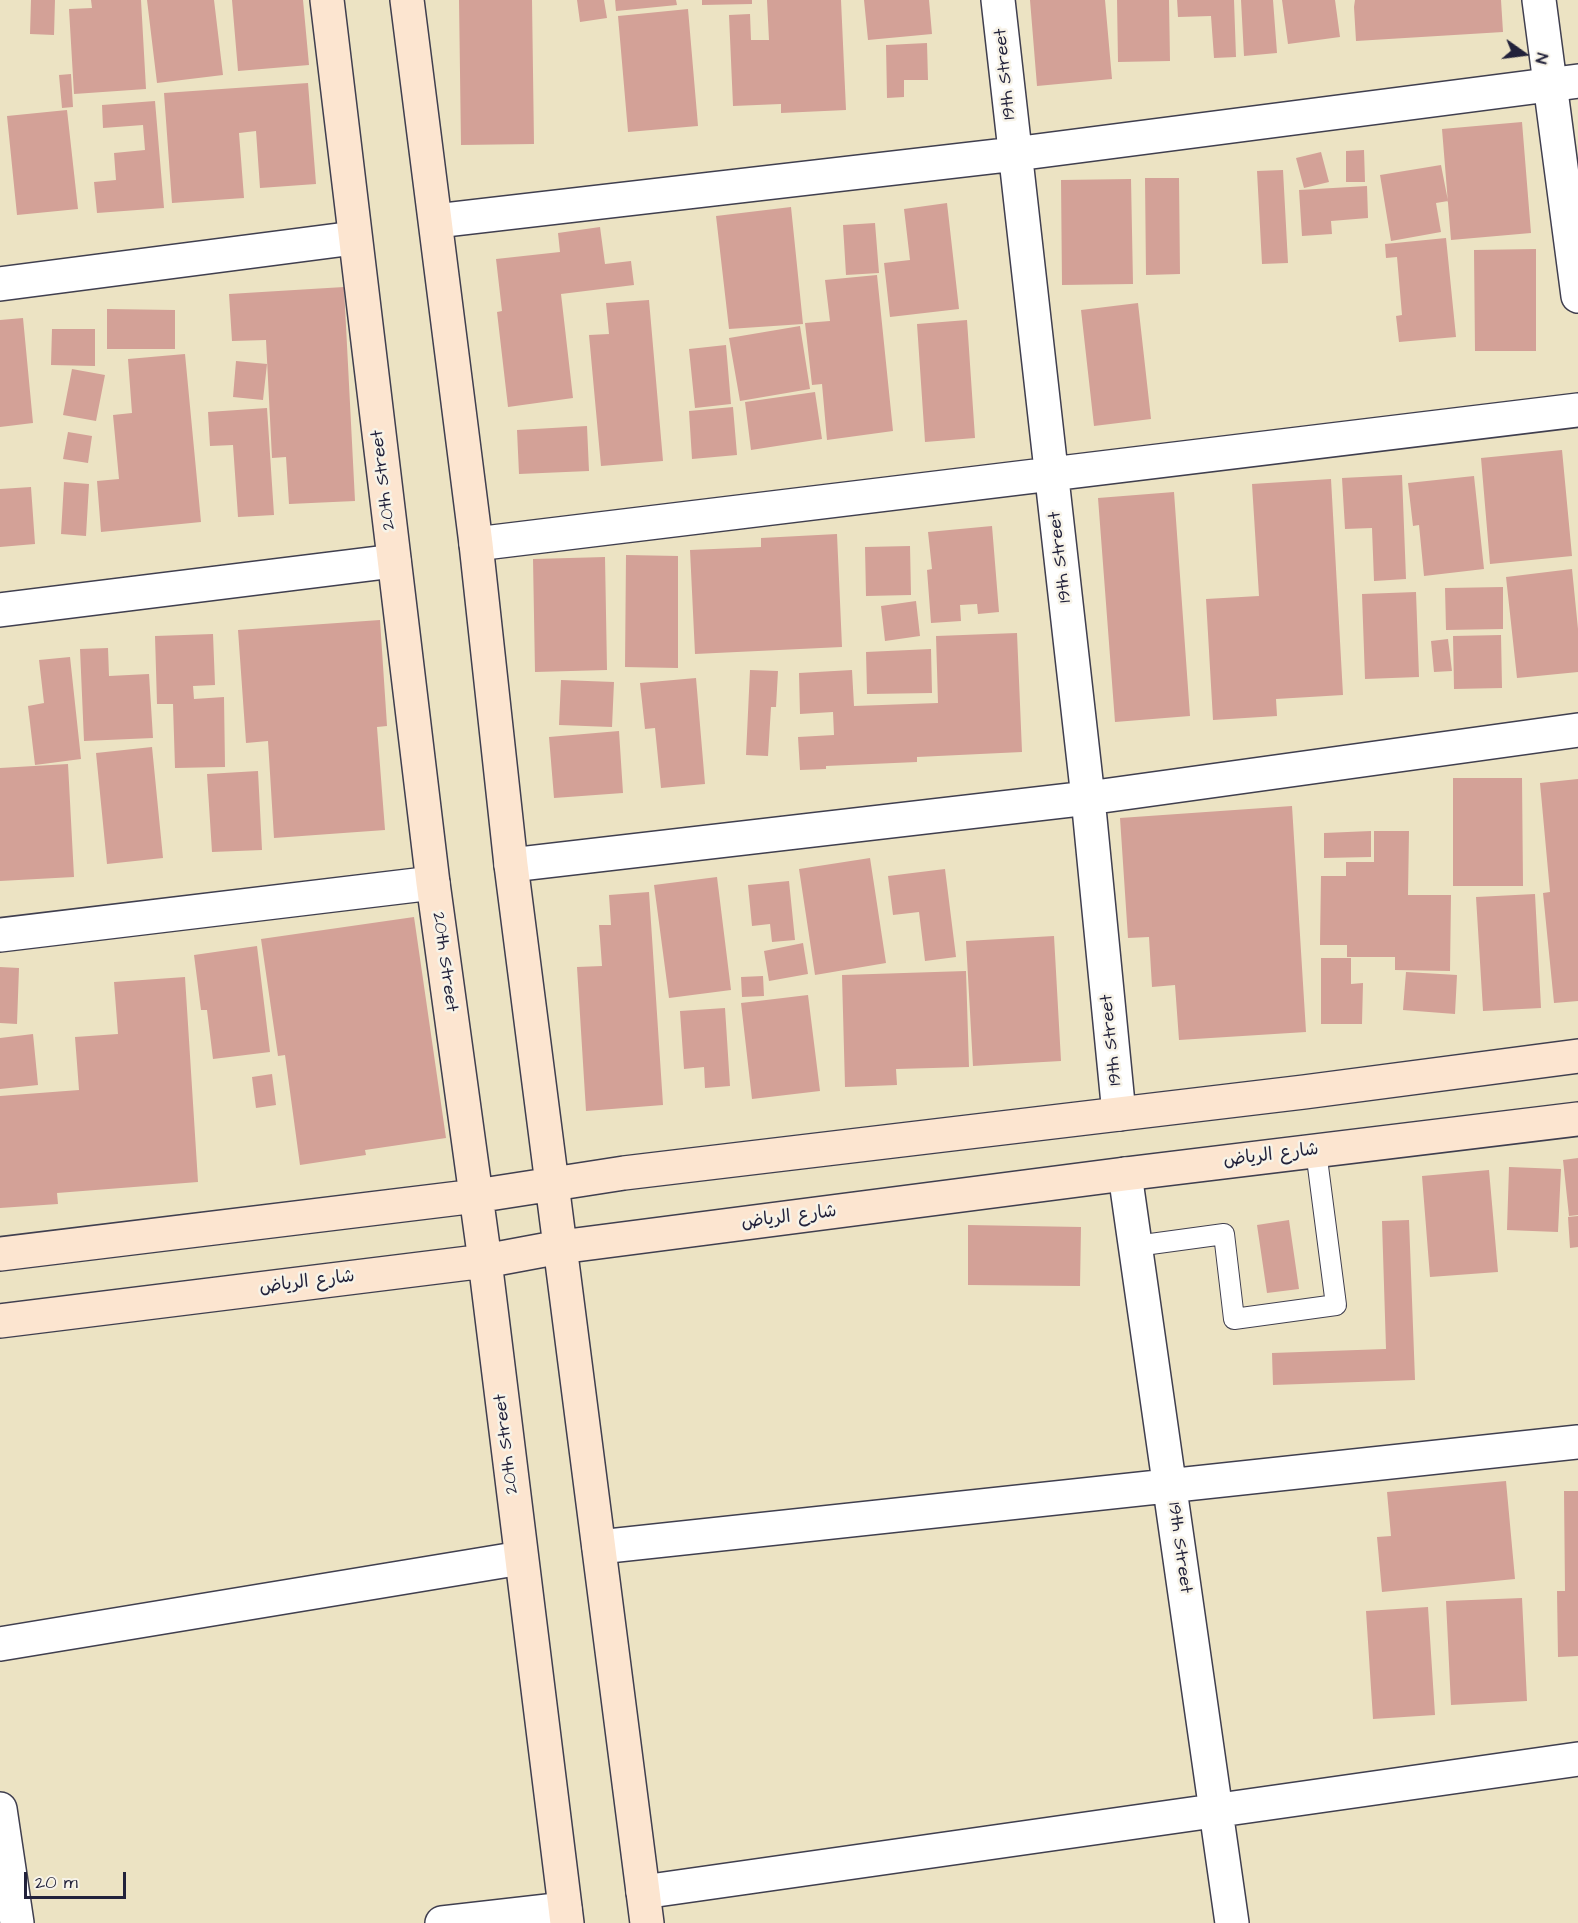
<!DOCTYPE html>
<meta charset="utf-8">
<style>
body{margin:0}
#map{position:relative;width:1578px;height:1923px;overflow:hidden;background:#ece3c3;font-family:"Architects Daughter",sans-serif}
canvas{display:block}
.north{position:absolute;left:1494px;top:24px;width:60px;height:60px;-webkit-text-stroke:4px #f7f3e8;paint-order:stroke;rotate:104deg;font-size:16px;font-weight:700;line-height:24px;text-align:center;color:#22223b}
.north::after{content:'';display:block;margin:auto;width:21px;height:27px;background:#22223b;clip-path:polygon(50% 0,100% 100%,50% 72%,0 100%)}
.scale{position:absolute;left:24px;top:1872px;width:102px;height:27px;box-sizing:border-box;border:3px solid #22223b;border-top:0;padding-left:8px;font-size:18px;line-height:21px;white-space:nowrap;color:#22223b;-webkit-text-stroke:4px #f7f3e8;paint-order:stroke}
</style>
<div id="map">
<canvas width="1578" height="1923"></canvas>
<div class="north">N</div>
<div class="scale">20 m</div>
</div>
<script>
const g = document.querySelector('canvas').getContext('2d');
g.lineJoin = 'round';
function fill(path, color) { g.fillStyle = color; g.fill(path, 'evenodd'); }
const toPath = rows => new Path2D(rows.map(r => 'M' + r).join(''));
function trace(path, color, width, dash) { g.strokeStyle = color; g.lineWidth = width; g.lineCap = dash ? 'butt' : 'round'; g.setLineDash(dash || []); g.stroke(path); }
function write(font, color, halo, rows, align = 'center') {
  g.font = font + ' "Architects Daughter","Playpen Sans Arabic",sans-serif'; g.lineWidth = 5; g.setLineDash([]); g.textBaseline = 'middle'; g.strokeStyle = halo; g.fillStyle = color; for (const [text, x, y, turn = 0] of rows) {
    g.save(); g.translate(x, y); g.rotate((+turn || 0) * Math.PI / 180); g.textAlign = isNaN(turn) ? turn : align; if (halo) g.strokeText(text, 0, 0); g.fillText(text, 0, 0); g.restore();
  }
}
fill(toPath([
 [31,0,55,0,54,35,30,34],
 [91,0,141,0,146,89,74,94,69,9,92,8],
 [147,0,214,0,223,75,157,83],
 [232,0,303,0,309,65,238,71],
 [459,0,532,0,534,144,461,145],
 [577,0,604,0,607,18,580,22],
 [615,0,676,0,677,5,616,11],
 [702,0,752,0,752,4,702,5],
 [767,0,841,0,846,110,781,113,781,104,733,106,729,15,750,14,751,40,769,40],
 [864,0,929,0,932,34,868,40],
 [1030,0,1105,0,1112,79,1037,86],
 [1117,0,1169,0,1170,61,1118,62],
 [1177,0,1234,0,1236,57,1214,58,1211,16,1178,17],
 [1241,0,1273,0,1277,53,1244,56],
 [1282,0,1335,0,1340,37,1288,44],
 [1355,0,1501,0,1503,32,1356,41,1354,7],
 [688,9,698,126,628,132,618,16],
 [927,43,928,80,904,80,904,97,887,98,886,45],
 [71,74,73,107,62,108,59,75],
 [308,83,316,184,260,188,256,131,239,133,244,198,172,203,164,93],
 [155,101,164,208,97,213,94,182,116,180,114,153,145,150,143,125,103,128,102,105],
 [67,110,78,209,17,215,7,116],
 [1522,122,1531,233,1451,240,1442,129],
 [1364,150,1365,182,1346,182,1346,151],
 [1321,152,1329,182,1304,188,1296,158],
 [1441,165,1448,201,1436,203,1441,232,1391,241,1380,175],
 [1283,170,1288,263,1262,264,1257,171],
 [1145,178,1179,178,1180,274,1146,275],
 [1131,179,1133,284,1062,285,1061,180],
 [1367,186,1368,218,1331,221,1332,234,1302,236,1299,190],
 [947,203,959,309,890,317,884,263,910,260,904,209],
 [791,207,803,324,729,329,716,216],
 [875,223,879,273,846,275,843,225],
 [600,227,605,264,631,261,634,285,561,294,573,398,508,407,497,312,502,311,496,259,560,252,558,233],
 [1446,238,1456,337,1399,342,1396,316,1402,315,1397,257,1386,258,1385,244],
 [1536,249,1536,351,1475,351,1474,250],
 [877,275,893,431,827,440,822,384,812,385,805,323,830,321,825,280],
 [344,287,355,501,289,504,286,457,272,458,266,340,232,341,229,294],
 [649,300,663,461,601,466,589,335,609,334,606,303],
 [1138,303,1151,419,1094,426,1081,310],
 [107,309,175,310,175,349,107,349],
 [23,318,33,423,0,427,0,320],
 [967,320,975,438,925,442,917,324],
 [800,326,810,389,740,401,729,338],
 [52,329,95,329,95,366,51,365],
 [726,345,731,404,695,408,689,349],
 [185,354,201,522,101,532,97,481,119,479,113,415,132,413,128,359],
 [236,361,267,364,263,400,233,397],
 [72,369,105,375,96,421,63,415],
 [815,392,822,439,751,450,745,402],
 [733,407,737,455,692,459,689,411],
 [267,408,274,515,238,517,233,445,210,446,208,412],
 [587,426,589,471,519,474,517,430],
 [68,432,92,436,88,463,63,459],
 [1562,450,1572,556,1490,564,1481,458],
 [1402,475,1406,579,1374,581,1372,528,1345,529,1342,478],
 [1474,476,1484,569,1424,576,1419,525,1413,526,1408,483],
 [1331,479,1343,695,1276,699,1277,716,1213,720,1206,599,1259,596,1252,484],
 [64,482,89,484,86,536,61,534],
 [31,487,35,544,0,547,0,489],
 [1174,492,1190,716,1115,722,1098,498],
 [992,526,999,612,978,614,977,604,960,605,961,621,931,623,927,570,932,569,928,532],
 [837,534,842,647,695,654,690,550,761,547,761,538],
 [910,546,911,595,866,596,865,547],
 [626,555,678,556,678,668,625,667],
 [605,557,607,670,535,672,533,559],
 [1572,569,1578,629,1578,672,1517,678,1506,577],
 [1503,587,1503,629,1446,630,1445,588],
 [1416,592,1419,677,1365,679,1362,594],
 [916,601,920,636,885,641,881,606],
 [380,620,387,726,377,727,385,830,274,838,268,741,246,743,238,630],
 [1017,633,1022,752,917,757,917,762,826,766,826,769,800,770,798,737,834,735,833,712,800,714,799,673,852,670,854,706,938,703,936,636],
 [213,634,215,685,193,686,194,699,224,697,225,767,175,768,173,704,157,704,155,636],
 [1501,635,1502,688,1454,689,1453,636],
 [1448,639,1452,671,1434,672,1431,641],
 [108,648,109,676,149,674,153,738,84,741,80,649],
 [931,649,932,693,867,694,866,652],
 [70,657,81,759,35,765,28,706,44,703,39,660],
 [750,670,778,671,776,707,771,707,768,756,746,755],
 [696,678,705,784,661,788,655,728,645,729,640,683],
 [561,680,614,682,612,727,559,725],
 [619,731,623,793,554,798,549,737],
 [152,747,163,858,107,864,96,753],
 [68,764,74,877,0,881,0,768],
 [258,771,262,850,212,852,207,774],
 [1453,778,1522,778,1523,886,1453,886],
 [1578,779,1578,1001,1554,1003,1543,893,1550,892,1540,783],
 [1292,806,1306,1032,1179,1040,1175,985,1152,987,1149,937,1128,938,1120,818],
 [1371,831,1371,857,1324,858,1324,833],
 [1374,831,1409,831,1408,895,1451,895,1450,971,1395,970,1395,957,1347,957,1347,945,1320,945,1321,876,1346,876,1346,862,1374,862],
 [870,858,886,963,815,975,799,869],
 [945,869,956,957,925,961,919,912,893,915,888,876],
 [717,877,731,990,669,998,654,885],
 [789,881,795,940,772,942,770,924,752,926,748,885],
 [649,892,663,1105,586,1111,577,967,602,966,599,925,611,925,609,895],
 [1535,894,1541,1008,1483,1011,1476,897],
 [414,917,446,1138,365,1150,366,1155,300,1165,285,1055,278,1056,261,939],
 [1054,936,1061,1061,973,1066,966,941],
 [803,943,808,974,769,981,764,951],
 [257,946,270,1052,213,1059,207,1010,201,1010,194,955],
 [1321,958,1351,958,1351,984,1363,983,1362,1024,1321,1024],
 [0,967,19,968,17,1024,0,1023],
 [966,971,969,1067,896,1069,897,1085,845,1087,842,975],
 [1406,972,1457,975,1455,1014,1403,1010],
 [763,976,764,996,742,997,741,977],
 [185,977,198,1182,57,1193,58,1204,0,1208,0,1096,79,1090,75,1037,118,1034,114,982],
 [808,995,820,1091,752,1099,741,1003],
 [725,1008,730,1086,705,1088,704,1067,684,1069,680,1011],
 [33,1034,38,1085,0,1089,0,1038],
 [272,1074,276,1105,256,1108,252,1077],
 [1578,1158,1578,1215,1569,1216,1563,1160],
 [1509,1167,1561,1169,1558,1232,1507,1230],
 [1489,1170,1498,1272,1430,1277,1422,1176],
 [1578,1216,1578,1247,1570,1248,1568,1217],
 [1289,1220,1299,1289,1267,1293,1257,1225],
 [1409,1220,1415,1380,1273,1385,1272,1353,1386,1349,1382,1221],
 [968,1225,1081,1227,1080,1286,968,1285],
 [1506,1481,1515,1579,1382,1592,1377,1537,1391,1536,1387,1492],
 [1564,1491,1578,1491,1578,1656,1558,1657,1557,1591,1565,1591],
 [1522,1598,1527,1701,1451,1705,1446,1601],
 [1428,1607,1435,1715,1373,1719,1366,1611]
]), '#d3a197');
const lane = toPath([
 [1136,1246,1224,1234,1234,1319,1336,1305,1316,1151]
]);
const street = toPath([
 [998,0,1088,798,1119,1114],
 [1539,0,1578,296],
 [436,221,1015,154,1578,81],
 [0,284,354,238],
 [476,544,1578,410],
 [0,610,394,561],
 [511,865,1088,798,1578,730],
 [0,935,433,883],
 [1125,1174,1232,1923],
 [599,1547,1578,1442],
 [0,1644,521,1558],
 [0,1809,17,1923],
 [643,1892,1578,1759],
 [442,1923,565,1909]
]);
const secondary = toPath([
 [327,0,433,883,485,1261,567,1923],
 [407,0,476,544,511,865,647,1923],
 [0,1254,476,1196,624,1173,1304,1092,1578,1056],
 [0,1321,485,1261,560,1247,1125,1174,1578,1119]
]);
trace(lane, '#403f4f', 22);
trace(street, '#403f4f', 36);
trace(secondary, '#403f4f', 36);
trace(lane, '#fff', 20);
trace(street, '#fff', 33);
trace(secondary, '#fce5d0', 33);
write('18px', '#22223b', '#f7f3e8', [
 ["19th Street",1006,74,-96],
 ["20th Street",384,480,-97],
 ["19th Street",1061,557,-97],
 ["20th Street",444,962,82],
 ["19th Street",1112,1040,-96],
 ["شارع الرياض",1271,1156,-7],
 ["شارع الرياض",789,1218,-7],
 ["شارع الرياض",307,1283,-7],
 ["20th Street",507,1444,-97],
 ["19th Street",1179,1548,82]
]);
</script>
